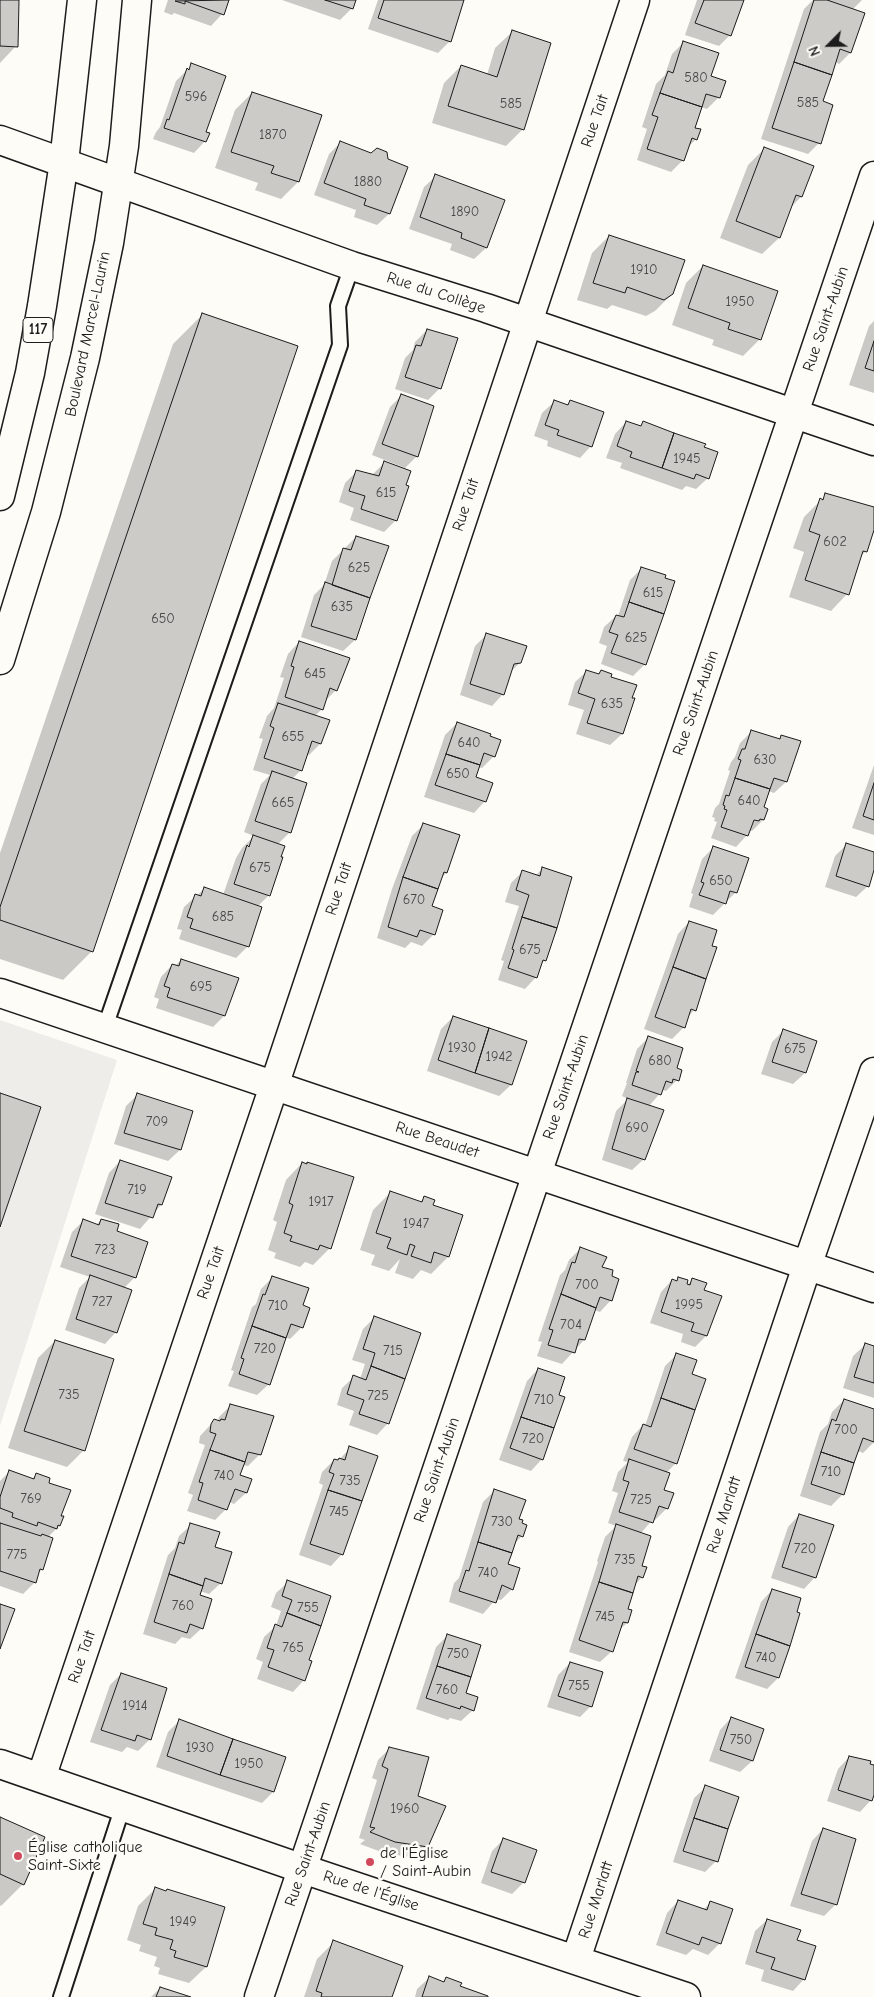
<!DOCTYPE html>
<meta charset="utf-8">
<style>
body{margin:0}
#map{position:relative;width:874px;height:1997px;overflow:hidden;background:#fdfcf7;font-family:"Comic Neue",sans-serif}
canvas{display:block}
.north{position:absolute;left:804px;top:20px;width:50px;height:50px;-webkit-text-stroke:4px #fdfcf7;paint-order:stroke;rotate:247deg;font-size:14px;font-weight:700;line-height:20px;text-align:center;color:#1c1c1c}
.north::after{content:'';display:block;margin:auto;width:18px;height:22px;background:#1c1c1c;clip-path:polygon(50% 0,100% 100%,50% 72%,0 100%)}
</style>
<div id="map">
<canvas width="874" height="1997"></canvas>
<div class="north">N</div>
</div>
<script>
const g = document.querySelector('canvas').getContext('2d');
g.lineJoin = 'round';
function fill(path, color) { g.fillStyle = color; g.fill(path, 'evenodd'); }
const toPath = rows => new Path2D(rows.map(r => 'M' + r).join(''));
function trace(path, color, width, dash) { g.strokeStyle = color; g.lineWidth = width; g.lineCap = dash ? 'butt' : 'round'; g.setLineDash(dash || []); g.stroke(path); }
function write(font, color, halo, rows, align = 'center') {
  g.font = font + ' "Comic Neue",sans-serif'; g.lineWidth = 5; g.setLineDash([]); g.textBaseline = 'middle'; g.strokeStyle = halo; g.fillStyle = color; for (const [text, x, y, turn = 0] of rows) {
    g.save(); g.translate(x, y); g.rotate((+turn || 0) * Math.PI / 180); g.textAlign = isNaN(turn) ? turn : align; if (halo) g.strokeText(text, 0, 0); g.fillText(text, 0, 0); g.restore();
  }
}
fill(toPath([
 [0,1020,117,1060,0,1426]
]), '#eeede9');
fill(toPath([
 [0,0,16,46,0,63],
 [168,0,227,0,222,14,211,26,174,13,172,15,164,12],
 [282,0,355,0,351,9,340,20],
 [378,0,460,0,450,41,438,53,368,29],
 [697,0,742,0,730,35,719,46,685,35],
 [813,0,862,0,852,10,850,53,839,64,835,62,822,102,819,143,808,154,761,139,804,9],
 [512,32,523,129,506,146,432,123,444,83,461,66,487,75,495,48],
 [684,42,710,77,718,98,707,109,701,107,693,128,696,139,687,148,683,160,671,172,637,160,647,129,642,127,656,84,665,75,672,54],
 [192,65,205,141,194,153,153,139,156,132,160,127,176,81],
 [252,93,320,116,298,182,281,199,255,190,258,183,215,168,235,110],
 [340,143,406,167,389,214,377,225,354,217,356,210,314,195,329,154],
 [765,148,813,166,801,197,791,207,779,238,762,254,720,238,748,165],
 [436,176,486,248,474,259,450,250,452,244,409,229,424,187],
 [609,236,672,294,655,311,646,316,612,305,607,309,577,300,592,253],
 [703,266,760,339,743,356,712,345,714,340,672,325,686,283],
 [202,315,92,951,63,980,0,959,0,853,173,344],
 [874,321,874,393,849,385,869,326],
 [427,330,440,388,428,400,395,389,405,358,413,350,415,342],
 [401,396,417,456,405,468,372,455,390,407],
 [554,402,566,406,570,402,591,446,580,458,547,446,548,441,534,436,542,413],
 [626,422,639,427,643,423,703,448,708,478,696,489,686,486,682,490,620,468,622,463,606,458,615,434],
 [384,463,396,520,384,532,350,520,354,508,339,502,345,483,357,471,373,474],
 [826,495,874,508,874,526,866,551,860,557,847,594,831,611,789,597,804,552,793,548,804,517],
 [356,537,387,547,355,640,343,651,301,637,314,595,324,585,332,561],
 [642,568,645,664,633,676,601,664,607,646,599,643,604,627,616,616,618,616,630,580],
 [487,634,520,663,510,672,503,694,492,706,460,695,475,646],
 [299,642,336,690,325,701,322,709,315,716,320,744,309,755,307,754,301,770,292,779,290,832,278,844,269,895,257,907,248,946,236,958,179,939,182,930,177,929,184,907,204,889,223,895,236,858,242,848,254,836,244,832,261,784,270,775,253,770,263,739,259,738,267,716,274,708,284,678,280,677,288,654],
 [587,671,598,675,601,672,610,677,633,699,622,734,610,745,576,734,584,710,568,705,575,682],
 [457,723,494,756,482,768,478,767,474,778,485,801,474,813,424,797,445,735],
 [752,731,778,740,782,736,786,782,774,793,768,791,762,808,766,809,763,820,752,831,749,830,747,835,736,847,711,838,717,822,714,821,715,818,712,817,715,808,719,804,730,771,728,770,731,762,735,757,740,743],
 [874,765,874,835,852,828],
 [424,824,446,873,440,879,431,907,434,934,422,946,411,942,405,948,377,938,392,889,412,836],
 [847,844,874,853,874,866,868,886,856,897,825,887,835,856],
 [714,847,736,892,713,915,689,907,693,894,691,893,702,859],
 [542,869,545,960,540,965,536,977,525,989,498,980,504,961,501,960,519,906,505,902,511,883,522,872,535,876],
 [689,922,694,1010,687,1018,684,1027,672,1039,644,1029,678,934],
 [181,960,224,1016,213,1027,156,1008,159,999,154,997,161,977,172,965,175,966],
 [453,1017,511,1085,499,1096,427,1071,441,1029],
 [783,1031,815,1042,805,1073,793,1084,761,1074,772,1042],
 [648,1038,675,1069,677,1080,666,1091,663,1090,649,1106,644,1159,632,1170,602,1160,616,1111,628,1099,622,1096,627,1083,626,1083,637,1049],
 [137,1095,192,1112,180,1150,168,1161,114,1144,126,1106],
 [120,1161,161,1205,140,1229,95,1214,109,1173],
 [302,1163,330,1248,313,1265,305,1262,300,1267,274,1258,276,1253,268,1250,277,1222,273,1220,286,1180],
 [390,1193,419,1203,424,1198,431,1206,461,1216,448,1257,431,1274,421,1270,413,1279,395,1273,400,1259,389,1271,371,1265,375,1255,360,1250,373,1210],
 [101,1220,115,1232,135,1277,124,1288,116,1332,105,1344,65,1330,79,1288,90,1277,60,1267,72,1232,83,1221,96,1225],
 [580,1249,601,1267,611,1300,600,1312,594,1310,584,1340,562,1364,537,1356,542,1342,538,1341,560,1275,565,1270,569,1260],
 [273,1277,301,1306,302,1327,290,1339,285,1337,269,1384,257,1395,228,1386,234,1371,231,1370,252,1307,256,1304,261,1289],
 [679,1279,686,1286,692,1280,703,1290,706,1336,695,1347,681,1342,683,1334,650,1323,661,1292,672,1280,676,1282],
 [374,1318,388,1423,377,1435,349,1425,354,1411,337,1405,342,1388,354,1377,360,1379,365,1364,352,1360,363,1329],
 [55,1341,84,1450,67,1467,8,1448,38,1358],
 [865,1345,874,1348,874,1398,843,1388,853,1356],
 [677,1354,691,1375,676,1463,666,1473,662,1490,667,1508,655,1520,653,1519,641,1533,640,1566,642,1577,634,1586,626,1609,630,1611,627,1623,618,1631,612,1651,600,1662,569,1652,598,1562,597,1561,605,1537,616,1526,608,1523,618,1493,612,1491,618,1472,628,1462,623,1461,632,1437,643,1425,645,1426,665,1366],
 [538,1369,542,1459,531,1471,499,1460,527,1381],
 [844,1400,874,1410,874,1442,863,1453,858,1451,843,1494,831,1506,800,1496,820,1432,828,1424,832,1412],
 [231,1405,260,1454,248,1466,242,1465,239,1476,246,1493,234,1504,229,1502,226,1509,215,1520,187,1511,193,1495,188,1493,205,1445,199,1443,200,1436,215,1420,218,1421,219,1417],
 [350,1448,342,1554,331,1566,299,1555,323,1485,319,1483,322,1472,334,1460,338,1461],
 [10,1471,32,1479,36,1475,47,1484,60,1516,59,1526,48,1537,42,1569,37,1574,35,1582,23,1594,0,1586,0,1481],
 [494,1491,518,1520,522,1536,514,1544,507,1565,512,1589,501,1600,496,1599,483,1614,449,1602,454,1583,459,1578,483,1502],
 [799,1515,815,1577,804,1589,771,1578,788,1527],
 [191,1525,214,1547,221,1583,209,1594,200,1591,199,1596,202,1628,190,1639,182,1637,175,1644,143,1634,168,1555,175,1548,179,1536],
 [288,1582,307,1660,304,1680,293,1692,257,1679,263,1662,256,1659,264,1637,276,1626,281,1611,271,1607,276,1593],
 [772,1590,778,1678,767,1689,735,1678,761,1602],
 [448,1635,464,1694,473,1710,461,1721,450,1718,448,1720,416,1709,436,1647],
 [570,1663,591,1706,580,1717,547,1707,558,1675],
 [121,1674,150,1739,138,1751,127,1747,122,1752,90,1742,110,1685],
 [731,1718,763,1729,752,1761,740,1772,709,1761,720,1730],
 [179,1721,285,1758,273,1792,262,1803,156,1767,168,1732],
 [390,1748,417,1796,427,1847,416,1858,384,1853,360,1844,365,1840,359,1838,377,1780,372,1778,378,1760],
 [849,1757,874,1767,874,1791,871,1800,860,1812,827,1801,838,1769],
 [706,1787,716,1861,705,1872,673,1862,694,1798],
 [0,1819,23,1884,1,1906,0,1905],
 [823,1829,836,1904,824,1916,790,1906,812,1841],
 [503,1840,524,1882,512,1894,481,1883,492,1851],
 [155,1889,224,1908,206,1967,189,1983,158,1974,160,1968,154,1966,157,1957,139,1951,141,1945,127,1940,138,1906],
 [678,1901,703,1910,711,1902,720,1943,708,1955,693,1949,686,1955,656,1945,667,1913],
 [767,1920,796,1941,804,1979,793,1991,761,1981,764,1970,745,1964,755,1931],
 [334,1942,391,1997,304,1997,317,1959],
 [429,1978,443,1982,446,1979,459,1987,487,1997,415,1997,417,1989],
 [160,1988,187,1997,151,1997]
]), '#0003');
const building = toPath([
 [0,0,19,0,18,47,0,46,0,0],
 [229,0,224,15,185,1,185,4,175,1,229,0],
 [325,0,356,0,353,9,325,0],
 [384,0,464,0,451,42,378,18,384,0],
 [704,0,744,0,731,36,695,23,704,0],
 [814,0,827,0,865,13,851,53,840,49,832,75,794,62,814,0],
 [512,30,551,43,524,130,448,106,461,65,497,77,512,30],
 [683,41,719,53,711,76,726,81,720,98,706,94,702,107,660,93,668,71,673,73,683,41],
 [794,62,832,75,823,101,833,105,821,144,772,128,794,62],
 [191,63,226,76,206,132,210,133,206,142,164,128,167,119,169,120,187,68,189,70,191,63],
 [252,92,322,115,299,182,271,173,274,166,231,152,252,92],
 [660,93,702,107,695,128,701,129,697,140,692,138,684,161,647,149,658,117,652,115,660,93],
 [340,141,371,153,377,148,387,152,388,159,408,167,390,214,364,205,366,199,324,183,340,141],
 [764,147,814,166,802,197,796,195,780,238,736,221,764,147],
 [435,174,505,200,487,248,461,238,462,233,420,217,435,174],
 [609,235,685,260,673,294,664,300,627,287,625,293,593,283,609,235],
 [703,265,778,291,761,340,728,329,730,323,688,308,703,265],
 [202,313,298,346,93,952,0,920,0,907,202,313],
 [427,329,458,338,441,389,405,377,416,345,421,346,427,329],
 [874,341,874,371,865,368,874,341],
 [401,394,434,406,418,457,382,444,401,394],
 [554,400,568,405,570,400,604,412,592,447,557,435,559,430,545,425,554,400],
 [626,421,641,426,643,421,674,433,662,468,630,457,632,452,617,446,626,421],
 [674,433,706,444,704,447,718,452,709,479,696,474,694,479,662,468,674,433],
 [384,461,411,471,406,485,409,486,397,521,361,509,365,496,349,491,356,470,379,476,384,461],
 [825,493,874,507,874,530,867,552,863,551,849,595,805,580,820,535,809,531,820,498,823,500,825,493],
 [356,536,389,546,370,598,332,585,343,548,351,550,356,536],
 [641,567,666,575,665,578,675,581,664,614,629,602,641,567],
 [325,582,370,598,356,640,311,626,325,582],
 [629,602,664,614,646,665,611,653,618,635,609,632,616,615,624,617,629,602],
 [486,633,527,646,521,663,514,664,504,695,470,684,486,633],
 [299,641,350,658,337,691,330,688,323,710,285,697,294,667,291,666,299,641],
 [586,670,599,674,601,670,612,674,611,677,637,685,632,698,635,698,623,734,587,723,595,699,578,693,586,670],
 [278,703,330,720,321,744,312,741,302,771,264,758,274,728,270,726,278,703],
 [457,722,491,734,490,736,501,740,495,757,484,753,480,765,446,754,457,722],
 [751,730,780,739,781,735,801,741,787,782,774,778,770,789,735,778,741,760,738,759,742,749,745,749,751,730],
 [446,754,480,765,476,777,493,783,486,802,435,785,446,754],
 [272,771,307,783,291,833,255,821,272,771],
 [735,778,770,789,764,807,768,809,764,820,760,819,759,821,754,820,748,836,721,827,727,810,724,809,725,806,723,805,726,795,729,796,735,778],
 [874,783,874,820,863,816,874,783],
 [423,823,460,835,447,873,444,872,438,889,403,877,423,823],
 [253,835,285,846,281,857,283,857,270,896,234,884,247,845,249,847,253,835],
 [846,843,874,852,874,870,869,887,836,876,846,843],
 [713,846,749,858,737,893,730,891,726,904,699,895,704,883,701,882,713,846],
 [542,867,572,877,557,928,522,917,529,895,516,890,522,870,540,876,542,867],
 [403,877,438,889,432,906,443,910,435,935,420,930,417,937,388,927,403,877],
 [204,887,262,907,249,947,190,928,193,919,187,917,195,894,201,896,204,887],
 [522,917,557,928,546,961,543,960,537,978,508,968,514,950,512,949,522,917],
 [689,921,717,930,712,946,717,947,706,979,673,967,689,921],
 [181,959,239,978,225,1016,167,997,170,988,164,986,172,964,179,966,181,959],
 [673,967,706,979,696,1011,691,1009,685,1028,655,1017,673,967],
 [453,1016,489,1028,475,1073,438,1060,453,1016],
 [489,1028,527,1041,512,1085,475,1073,489,1028],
 [783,1029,817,1041,806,1073,772,1062,783,1029],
 [648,1036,683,1048,677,1068,682,1070,679,1081,673,1079,672,1083,666,1081,661,1095,632,1085,636,1072,639,1072,636,1071,648,1036],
 [0,1093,41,1107,0,1227,0,1093],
 [137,1093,193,1111,181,1150,124,1133,137,1093],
 [627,1098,664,1110,645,1160,612,1149,627,1098],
 [120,1160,172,1177,162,1205,158,1204,153,1218,105,1203,120,1160],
 [302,1162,307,1164,307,1162,354,1177,331,1249,320,1245,318,1250,290,1241,292,1236,284,1233,293,1205,289,1203,302,1162],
 [390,1191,422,1202,424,1196,435,1200,433,1205,463,1215,449,1257,434,1252,431,1263,411,1256,415,1246,410,1244,407,1255,387,1248,391,1238,376,1233,390,1191],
 [83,1219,99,1225,101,1219,119,1224,117,1231,148,1242,136,1278,71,1256,83,1219],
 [580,1247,607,1257,602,1267,613,1270,612,1276,619,1279,612,1301,600,1297,596,1308,561,1294,572,1262,575,1263,580,1247],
 [90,1275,132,1290,117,1333,76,1319,90,1275],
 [272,1276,309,1288,303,1305,310,1308,303,1328,291,1324,286,1338,252,1326,263,1294,265,1295,272,1276],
 [678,1277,688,1280,687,1284,690,1285,692,1278,707,1283,704,1290,722,1296,707,1336,691,1331,694,1323,661,1312,672,1279,677,1281,678,1277],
 [561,1294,596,1308,585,1340,579,1339,575,1353,548,1345,553,1330,549,1329,561,1294],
 [374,1316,421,1333,405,1379,371,1366,375,1353,363,1349,374,1316],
 [252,1326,286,1338,270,1385,239,1374,244,1359,241,1358,252,1326],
 [55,1340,114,1359,85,1451,24,1431,55,1340],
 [865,1343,874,1346,874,1383,854,1377,865,1343],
 [676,1353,697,1360,692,1374,706,1379,695,1410,661,1398,676,1353],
 [371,1366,405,1379,389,1424,359,1414,364,1400,347,1394,353,1375,366,1380,371,1366],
 [538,1368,565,1377,559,1395,565,1397,554,1428,521,1417,538,1368],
 [661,1398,695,1410,677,1464,634,1449,643,1424,651,1427,661,1398],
 [844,1399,874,1409,874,1442,863,1438,854,1463,821,1452,832,1419,836,1421,844,1399],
 [230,1404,274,1416,261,1455,248,1452,245,1462,210,1450,216,1434,210,1432,211,1424,214,1419,220,1421,221,1419,225,1420,230,1404],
 [521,1417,554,1428,543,1460,510,1448,521,1417],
 [349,1446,378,1456,362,1501,328,1490,334,1474,329,1472,334,1459,338,1460,339,1458,345,1460,349,1446],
 [210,1450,245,1462,240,1475,252,1479,247,1493,235,1489,227,1510,198,1500,203,1483,199,1482,210,1450],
 [821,1452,854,1463,844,1495,811,1484,821,1452],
 [629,1459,670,1473,664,1490,674,1493,668,1509,659,1506,653,1523,619,1512,629,1482,623,1480,629,1459],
 [9,1470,34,1479,36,1473,50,1478,49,1483,71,1490,61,1516,64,1516,60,1526,58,1525,57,1529,38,1522,37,1526,12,1517,13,1513,0,1508,0,1497,9,1470],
 [494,1489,526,1500,519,1519,523,1520,522,1523,527,1525,523,1537,518,1535,512,1553,478,1542,494,1489],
 [328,1490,362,1501,343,1555,310,1544,328,1490],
 [799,1514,834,1525,816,1578,782,1567,799,1514],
 [0,1523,41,1536,42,1534,53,1538,43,1570,40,1569,36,1583,0,1571,0,1523],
 [190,1523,220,1532,215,1547,232,1552,222,1584,205,1578,203,1586,169,1574,179,1542,184,1544,190,1523],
 [616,1524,651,1536,642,1566,647,1567,643,1578,638,1576,633,1593,599,1582,616,1524],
 [478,1542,512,1553,508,1564,520,1568,513,1590,502,1585,496,1603,459,1591,466,1570,469,1571,478,1542],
 [169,1574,203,1586,200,1595,212,1599,203,1629,190,1624,187,1633,154,1622,169,1574],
 [287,1580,331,1596,321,1626,287,1613,292,1600,282,1596,287,1580],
 [599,1582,633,1593,628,1609,632,1610,628,1623,623,1622,613,1652,579,1640,599,1582],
 [772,1589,801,1598,797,1612,800,1613,790,1646,756,1634,772,1589],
 [0,1604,15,1609,0,1649,0,1604],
 [287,1613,321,1626,309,1660,312,1661,305,1681,268,1667,274,1650,267,1648,275,1624,282,1627,287,1613],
 [447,1634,481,1645,471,1677,437,1666,447,1634],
 [756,1634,790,1646,779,1678,745,1667,756,1634],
 [570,1662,603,1672,592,1707,558,1696,570,1662],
 [437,1666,471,1677,466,1693,478,1697,474,1711,461,1706,460,1709,426,1698,437,1666],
 [121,1673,167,1688,151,1740,137,1735,135,1741,101,1730,121,1673],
 [731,1717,764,1729,753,1761,720,1750,731,1717],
 [179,1719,233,1739,220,1775,167,1756,179,1719],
 [233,1739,286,1757,274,1792,220,1775,233,1739],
 [389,1747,429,1757,418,1796,446,1806,428,1847,395,1842,370,1832,375,1828,370,1827,388,1769,382,1766,389,1747],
 [849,1756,871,1761,870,1764,874,1765,874,1795,872,1801,838,1790,849,1756],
 [705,1785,739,1797,728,1829,694,1818,705,1785],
 [0,1817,45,1837,24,1885,0,1874,0,1817],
 [694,1818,728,1829,718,1862,683,1851,694,1818],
 [823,1828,856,1839,837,1905,801,1894,823,1828],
 [503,1838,537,1850,525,1883,491,1872,503,1838],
 [155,1887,166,1891,167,1889,225,1907,207,1967,174,1957,176,1951,170,1949,173,1940,155,1935,157,1928,143,1924,155,1887],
 [678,1900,707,1910,710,1901,733,1909,721,1944,702,1937,699,1945,666,1933,678,1900],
 [767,1919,801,1930,797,1940,816,1946,805,1980,771,1969,775,1958,756,1952,767,1919],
 [333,1940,403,1966,392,1997,321,1997,322,1993,316,1991,333,1940],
 [429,1976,444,1982,446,1977,462,1983,460,1986,488,1996,488,1997,422,1997,429,1976],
 [160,1987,191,1997,156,1997,160,1987]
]);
fill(building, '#cccbc8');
trace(building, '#1c1c1c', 1);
const lane = toPath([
 [104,1030,340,345,338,306,352,266],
 [61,1997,123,1806]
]);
const street = toPath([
 [0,140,352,266,486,308,874,441],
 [0,993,874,1288],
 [0,1764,303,1869,686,1997],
 [41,1778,274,1086,635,0],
 [576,1959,807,1266,874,1072],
 [259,1997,874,176]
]);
const primary = toPath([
 [0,496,30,373,42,306,64,162,82,0],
 [0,660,46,512,85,358,109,243,124,146,137,0]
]);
trace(lane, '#1c1c1c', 18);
trace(street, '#1c1c1c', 31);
trace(primary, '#1c1c1c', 31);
trace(lane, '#fdfcf7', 14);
trace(street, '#fdfcf7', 28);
trace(primary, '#fdfcf7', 28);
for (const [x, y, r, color] of [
 [18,1856,5,"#d1495b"],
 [370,1862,5,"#d1495b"]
]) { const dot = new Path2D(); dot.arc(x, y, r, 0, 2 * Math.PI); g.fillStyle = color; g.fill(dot); trace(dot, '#fdfcf7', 2); }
write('14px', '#484847', null, [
 ["580",696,78],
 ["596",196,97],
 ["585",808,103],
 ["585",511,104],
 ["1870",273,135],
 ["1880",368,182],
 ["1890",465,212],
 ["1910",644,270],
 ["1950",740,302],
 ["1945",687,459],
 ["615",386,493],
 ["602",835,542],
 ["625",359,568],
 ["615",653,593],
 ["635",342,607],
 ["650",163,619],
 ["625",636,638],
 ["645",315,674],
 ["635",612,704],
 ["655",293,737],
 ["640",469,743],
 ["630",765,760],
 ["650",458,774],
 ["640",749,801],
 ["665",283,803],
 ["675",260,868],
 ["650",721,881],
 ["670",414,900],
 ["685",223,917],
 ["675",530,950],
 ["695",201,987],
 ["1930",462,1048],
 ["675",795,1049],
 ["1942",499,1057],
 ["680",660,1061],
 ["709",157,1122],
 ["690",637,1128],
 ["719",137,1190],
 ["1917",321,1202],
 ["1947",416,1224],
 ["723",105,1250],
 ["700",587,1285],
 ["727",102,1302],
 ["1995",689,1305],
 ["710",278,1306],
 ["704",571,1325],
 ["720",265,1349],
 ["715",393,1351],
 ["735",69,1395],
 ["725",378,1396],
 ["710",544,1400],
 ["700",846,1430],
 ["720",533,1439],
 ["710",831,1472],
 ["740",224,1476],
 ["735",350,1481],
 ["769",31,1499],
 ["725",641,1500],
 ["745",339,1512],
 ["730",502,1522],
 ["720",805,1549],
 ["775",17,1555],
 ["735",625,1560],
 ["740",488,1573],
 ["760",183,1606],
 ["755",308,1608],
 ["745",605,1617],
 ["765",293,1648],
 ["750",458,1654],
 ["740",766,1658],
 ["755",579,1686],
 ["760",447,1690],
 ["1914",135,1706],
 ["750",741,1740],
 ["1930",200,1748],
 ["1950",249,1764],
 ["1960",405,1809],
 ["1949",183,1922]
]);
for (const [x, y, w] of [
 [38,330,30]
]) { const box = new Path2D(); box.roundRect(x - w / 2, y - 12.5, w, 25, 4); g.fillStyle = '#fdfcf7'; g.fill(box); trace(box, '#1c1c1c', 1); }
write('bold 15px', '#1c1c1c', null, [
 ["117",38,330]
]);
write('16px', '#1c1c1c', '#fdfcf7', [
 ["Rue Tait",595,121,-71],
 ["Rue du Collège",436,293,18],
 ["Rue Saint-Aubin",826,319,-71],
 ["Boulevard Marcel-Laurin",88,334,-78],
 ["Rue Tait",466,505,-72],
 ["Rue Saint-Aubin",696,703,-71],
 ["Rue Tait",339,889,-72],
 ["Rue Saint-Aubin",566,1087,-71],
 ["Rue Beaudet",437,1140,18],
 ["Rue Tait",211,1273,-71],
 ["Rue Saint-Aubin",437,1470,-71],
 ["Rue Marlatt",724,1515,-72],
 ["Rue Tait",82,1657,-71],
 ["Rue Saint-Aubin",308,1854,-71],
 ["Rue de l'Église",371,1891,18],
 ["Rue Marlatt",596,1900,-72]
]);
write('16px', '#1c1c1c', '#fdfcf7', [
 ["Église catholique",28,1847],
 ["Saint-Sixte",28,1865],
 ["de l'Église",380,1853],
 ["/ Saint-Aubin",380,1871]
], 'left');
</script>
